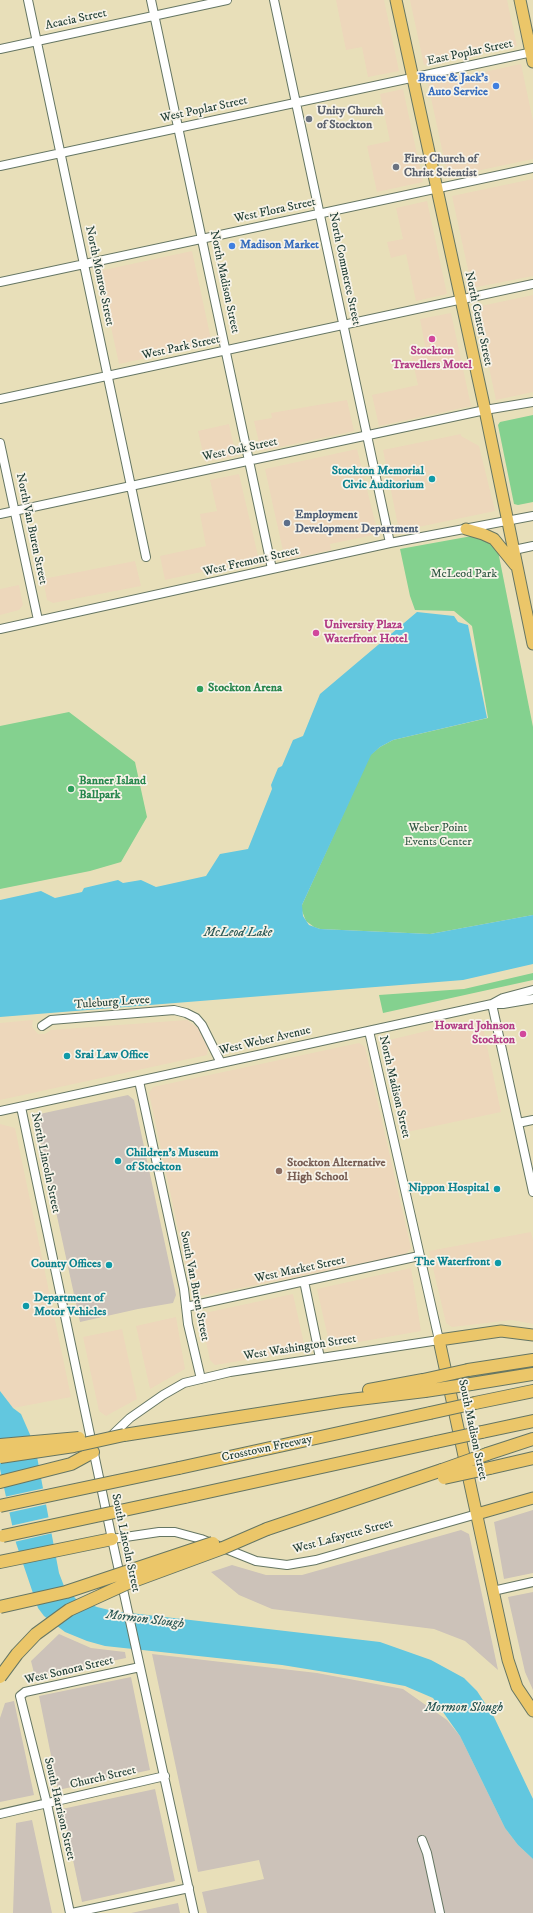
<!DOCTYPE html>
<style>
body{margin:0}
canvas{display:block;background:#e8dfb9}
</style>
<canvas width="533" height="1913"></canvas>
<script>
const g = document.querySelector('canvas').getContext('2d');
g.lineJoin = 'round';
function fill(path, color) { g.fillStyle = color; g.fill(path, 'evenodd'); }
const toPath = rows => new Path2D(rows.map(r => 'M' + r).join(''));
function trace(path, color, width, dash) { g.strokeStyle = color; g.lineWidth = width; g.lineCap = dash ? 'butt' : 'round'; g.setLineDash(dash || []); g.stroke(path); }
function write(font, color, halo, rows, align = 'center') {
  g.font = font + ' "IM FELL DW Pica",serif'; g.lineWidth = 3.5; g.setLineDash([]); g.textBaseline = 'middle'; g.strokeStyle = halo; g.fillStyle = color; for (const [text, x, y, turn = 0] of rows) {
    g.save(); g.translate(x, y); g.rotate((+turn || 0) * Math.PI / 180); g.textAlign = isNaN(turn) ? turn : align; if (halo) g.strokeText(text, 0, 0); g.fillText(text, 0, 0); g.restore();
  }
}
fill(toPath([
 [336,0,384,0,399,71,368,77,362,47,346,50],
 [410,0,507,0,517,46,424,65],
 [521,64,533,121,533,159,448,177,428,84],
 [403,89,423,182,377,192,367,146,390,141,380,94],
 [533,179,533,276,472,288,452,196],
 [427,201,447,294,416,301,406,254,391,258,387,242,403,239,396,208],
 [192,251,212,344,119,364,99,271],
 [533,295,533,392,496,400,476,307],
 [451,313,471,406,379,426,372,395,418,385,411,354,426,350,420,319],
 [347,400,354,431,261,451,254,421,272,418,271,413],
 [229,424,236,456,205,462,198,431],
 [461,434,461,436,479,446,495,511,399,531,383,450],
 [357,449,378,534,330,544,331,550,285,560,265,469],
 [239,474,258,556,252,561,165,580,160,556,206,546,200,514,217,511,210,480],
 [135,561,141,586,53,603,47,600,43,579],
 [19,585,23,605,19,610,0,615,0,589],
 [481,1018,501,1112,402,1133,385,1041],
 [33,1020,32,1027,38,1034,45,1034,51,1030,187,1020,199,1029,208,1048,207,1055,0,1100,0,1023],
 [359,1043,365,1047,411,1248,405,1255,196,1297,192,1294,149,1093,153,1087],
 [0,1124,15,1128,71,1397,13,1408,0,1391],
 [531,1232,533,1241,533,1324,512,1320,452,1327,446,1323,429,1251],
 [411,1268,421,1331,336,1346,329,1342,317,1289],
 [293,1294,304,1344,301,1351,215,1365,210,1360,200,1314],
 [176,1317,185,1369,150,1389,136,1326],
 [122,1329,137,1399,106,1416,99,1411,83,1337]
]), '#edd7bb');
fill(toPath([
 [128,1095,134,1100,176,1295,173,1303,138,1309,80,1322,35,1115],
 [533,1510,533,1573,504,1579,494,1522],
 [461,1530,469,1534,498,1670,465,1641,434,1629,272,1609,239,1595,211,1572,232,1565,266,1575,302,1575],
 [533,1592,533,1690,525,1672,508,1597],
 [59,1634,91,1648,125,1652,126,1658,35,1677,31,1661],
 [152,1654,317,1673,403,1689,447,1720,460,1736,505,1828,518,1845,533,1859,533,1913,207,1913,202,1892,264,1879,259,1860,198,1872],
 [131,1677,150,1770,58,1790,39,1696],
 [14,1701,34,1795,0,1802,0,1718,5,1703],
 [155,1789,175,1881,82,1902,62,1809],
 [32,1820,52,1913,13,1913,16,1823],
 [178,1903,180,1913,131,1913]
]), '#ccc2b9');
fill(toPath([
 [533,415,533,502,518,505,514,504,498,425,500,422],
 [472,536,487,539,497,546,533,727,533,915,430,934,320,929,314,927,306,921,302,911,302,905,370,755,380,747,393,740,488,718,472,626,454,611,415,610,410,596,400,549],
 [69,712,135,762,147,817,121,862,90,871,0,889,0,726],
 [533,973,533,980,383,1013,379,995,464,989]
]), '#84d18f');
fill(toPath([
 [417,612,454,616,458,622,468,625,487,718,393,740,380,747,371,755,302,905,303,916,309,925,320,929,430,934,533,915,533,964,463,980,0,1017,0,900,41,891,55,898,82,892,84,888,118,880,123,883,141,880,156,887,206,876,220,854,248,849,272,789,271,785,278,768,282,766,293,740,303,736,320,694],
 [0,1391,13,1408,21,1414,35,1446,59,1573,64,1586,76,1599,97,1607,113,1611,380,1642,431,1660,464,1678,477,1691,494,1717,533,1799,533,1859,518,1845,505,1828,460,1736,433,1698,405,1686,356,1677,282,1665,105,1646,87,1641,65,1632,44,1616,38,1608,16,1543,0,1469]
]), '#62c7df');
fill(toPath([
 [45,1488,48,1504,7,1513,4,1497],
 [50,1517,53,1533,14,1542,10,1526]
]), '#e8dfb9');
const minor = toPath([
 [28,0,146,557],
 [151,0,272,569],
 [274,0,390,543],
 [0,49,227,0],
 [0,166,533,52],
 [0,282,533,168],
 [0,399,533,284],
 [0,443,38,620],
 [0,514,485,410,533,402],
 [514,550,533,546],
 [0,629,390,543,533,516],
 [492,1004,533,1192],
 [493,1004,503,1004,533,999],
 [42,1026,51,1020,174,1010,186,1013,196,1018,202,1025,221,1063],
 [139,1081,184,1289,188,1324,201,1379],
 [21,1107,112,1539,194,1913],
 [0,1111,492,1004,503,998,533,990],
 [518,1123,533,1120],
 [304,1281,320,1358],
 [186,1307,419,1256],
 [109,1438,130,1418,163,1395,184,1383,230,1372,439,1340,369,1031],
 [112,1539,159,1532,175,1532,201,1539,256,1561,287,1565,316,1560,477,1514],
 [493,1591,533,1582],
 [0,1814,165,1776],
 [422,1840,427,1853,440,1913],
 [70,1913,47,1804,20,1696,25,1692,140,1667],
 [72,1913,189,1888]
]);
const major = toPath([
 [396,0,485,410,533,644],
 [520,0,533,62],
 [466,529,483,534,494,539,515,565],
 [533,1335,501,1331,439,1340,508,1660,517,1687,533,1711],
 [477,1514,533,1498]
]);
const highway = toPath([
 [468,1370,533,1360],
 [471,1384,533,1374],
 [369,1390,423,1380],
 [475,1403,533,1391],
 [482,1432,533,1421],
 [124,1435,342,1401,425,1391],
 [487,1454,533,1439],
 [179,1468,430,1413],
 [490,1468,533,1458],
 [0,1482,71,1464,93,1452],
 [185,1497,436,1442],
 [267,1529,442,1470],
 [0,1562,112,1539]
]);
trace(minor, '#657663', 10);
trace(major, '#657663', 13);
trace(highway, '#657663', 14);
trace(minor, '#fff', 8);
trace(major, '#ebc669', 11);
trace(highway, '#ebc669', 12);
const highwayBridge = toPath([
 [423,1380,468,1370],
 [425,1391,471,1384],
 [430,1413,475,1403],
 [436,1442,482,1432],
 [0,1445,79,1438],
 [0,1457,74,1446,124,1435],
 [442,1470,487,1454],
 [444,1478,490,1468],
 [0,1506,179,1468],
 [3,1536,185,1497],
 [0,1607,66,1592,213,1543],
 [0,1677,17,1654,36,1634,69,1610,128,1583,223,1548,267,1529]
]);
trace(highwayBridge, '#657663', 14, []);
trace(highwayBridge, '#ebc669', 12);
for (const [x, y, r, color] of [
 [496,86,4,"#3f7fe0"],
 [309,119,4,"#6b7280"],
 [396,167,4,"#6b7280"],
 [232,246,4,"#3f7fe0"],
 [432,339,4,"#d1479c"],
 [432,479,4,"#0f9aa8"],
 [287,523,4,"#5c6f8a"],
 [316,633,4,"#d1479c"],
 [200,689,4,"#2e9e5b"],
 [71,789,4,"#2e9e5b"],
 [523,1034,4,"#d1479c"],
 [67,1056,4,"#0f9aa8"],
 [118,1161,4,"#0f9aa8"],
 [279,1171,4,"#8d6e63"],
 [497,1189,4,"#0f9aa8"],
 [498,1263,4,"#0f9aa8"],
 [109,1265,4,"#0f9aa8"],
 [26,1306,4,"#0f9aa8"]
]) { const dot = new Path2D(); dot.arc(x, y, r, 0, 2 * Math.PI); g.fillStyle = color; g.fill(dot); trace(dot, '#f7f3e8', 1.5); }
write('12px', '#1f3d34', '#f7f3e8', [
 ["Acacia Street",76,20,-12],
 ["East Poplar Street",470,53,-12],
 ["West Poplar Street",204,110,-12],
 ["West Flora Street",275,211,-12],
 ["North Commerce Street",344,269,78],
 ["North Monroe Street",99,276,78],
 ["North Madison Street",224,282,78],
 ["North Center Street",478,319,78],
 ["West Park Street",181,348,-12],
 ["West Oak Street",240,450,-12],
 ["North Van Buren Street",31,529,78],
 ["West Fremont Street",251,562,-13],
 ["Tuleburg Levee",112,1003,-4],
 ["West Weber Avenue",265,1041,-13],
 ["North Madison Street",394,1087,77],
 ["North Lincoln Street",45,1163,78],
 ["West Market Street",300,1270,-12],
 ["South Van Buren Street",194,1286,79],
 ["West Washington Street",300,1348,-9],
 ["South Madison Street",472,1430,78],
 ["Crosstown Freeway",267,1449,-12],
 ["West Lafayette Street",343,1537,-15],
 ["South Lincoln Street",125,1543,78],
 ["West Sonora Street",69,1671,-13],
 ["Church Street",103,1778,-13],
 ["South Harrison Street",59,1809,77]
]);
write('bold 12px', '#366cbe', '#f7f3e8', [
 ["Bruce & Jack's",488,79],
 ["Auto Service",488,93],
 ["Madison Market",240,246,"left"]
], 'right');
write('bold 12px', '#5b616d', '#f7f3e8', [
 ["Unity Church",317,112],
 ["of Stockton",317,126],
 ["First Church of",404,160],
 ["Christ Scientist",404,174]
], 'left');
write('bold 12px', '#b23c85', '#f7f3e8', [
 ["Stockton",432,352],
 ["Travellers Motel",432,366],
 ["University Plaza",324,626,"left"],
 ["Waterfront Hotel",324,640,"left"],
 ["Howard Johnson",515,1027,"right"],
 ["Stockton",515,1041,"right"]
]);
write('bold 12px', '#0d838f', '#f7f3e8', [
 ["Stockton Memorial",424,472],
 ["Civic Auditorium",424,486],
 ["Srai Law Office",75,1056,"left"],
 ["Children's Museum",126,1154,"left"],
 ["of Stockton",126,1168,"left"],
 ["Nippon Hospital",489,1189],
 ["The Waterfront",490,1263],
 ["County Offices",101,1265],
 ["Department of",34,1299,"left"],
 ["Motor Vehicles",34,1313,"left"]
], 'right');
write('bold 12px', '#4e5e75', '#f7f3e8', [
 ["Employment",295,516],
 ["Development Department",295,530]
], 'left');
write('12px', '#335b46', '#f7f3e8', [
 ["McLeod Park",464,575],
 ["Weber Point",438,829],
 ["Events Center",438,843]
]);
write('bold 12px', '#27864d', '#f7f3e8', [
 ["Stockton Arena",208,689],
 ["Banner Island",79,782],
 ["Ballpark",79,796]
], 'left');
write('bold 12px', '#785e54', '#f7f3e8', [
 ["Stockton Alternative",287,1164],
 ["High School",287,1178]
], 'left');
write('italic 13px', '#2c5956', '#f7f3e8', [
 ["McLeod Lake",238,933],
 ["Mormon Slough",145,1620,7],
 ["Mormon Slough",464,1708]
]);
</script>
